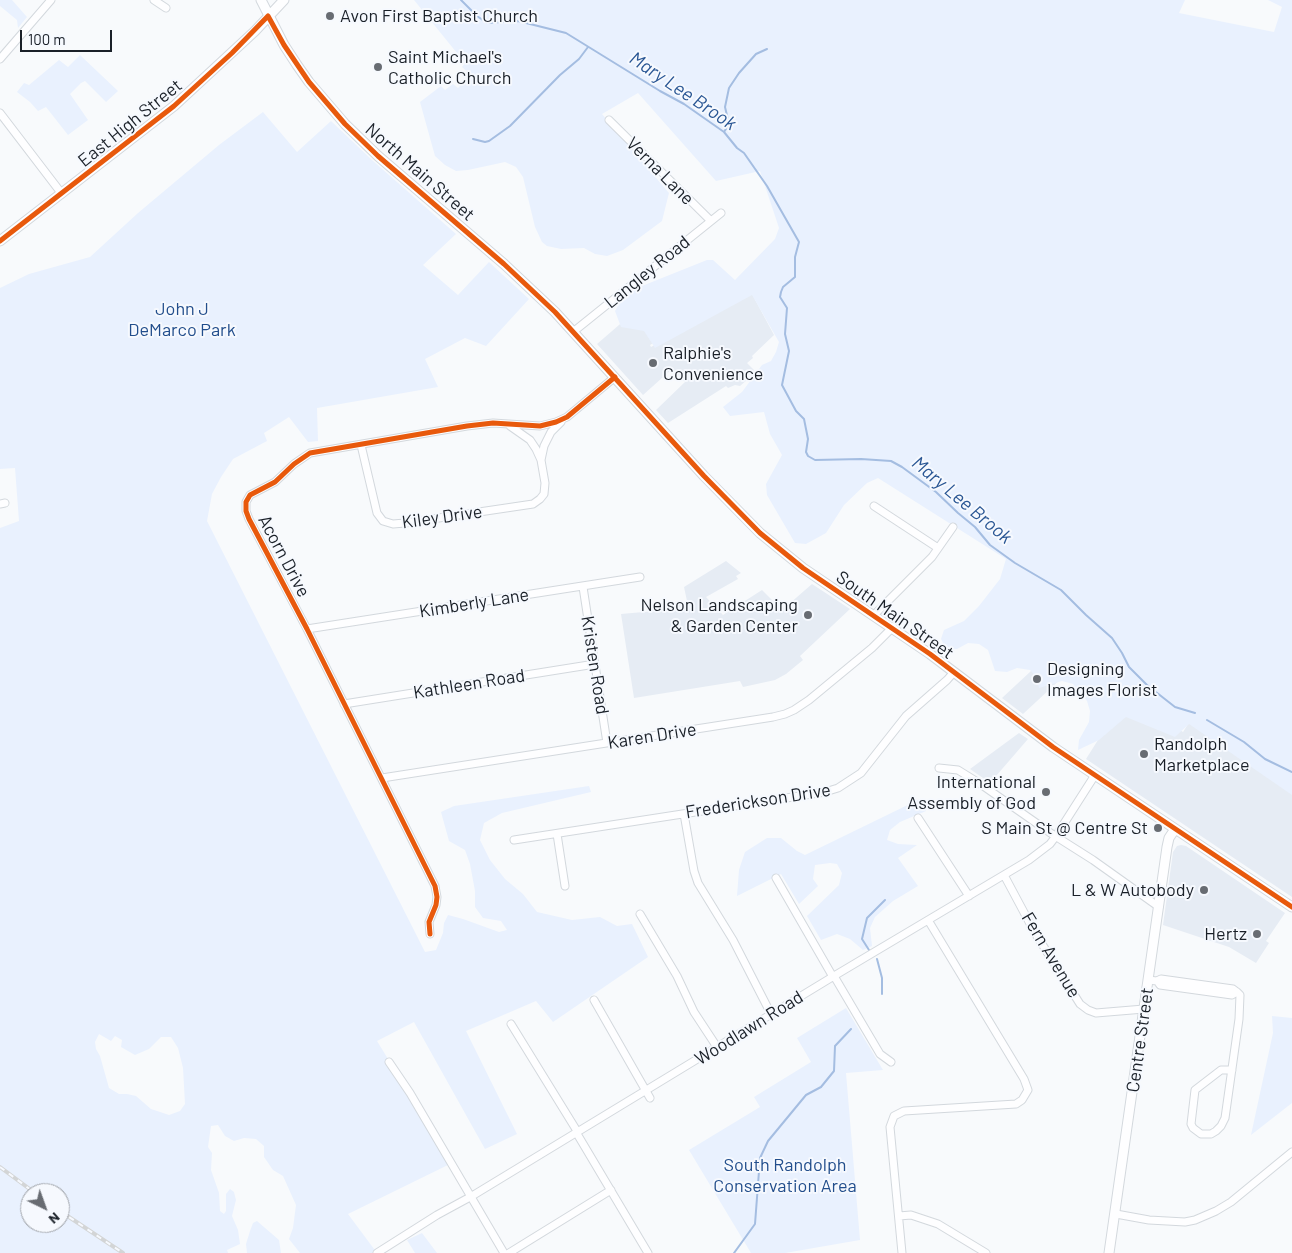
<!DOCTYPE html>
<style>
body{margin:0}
#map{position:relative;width:1292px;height:1253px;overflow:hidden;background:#f8fafc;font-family:Barlow,sans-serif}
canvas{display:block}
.north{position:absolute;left:20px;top:1183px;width:50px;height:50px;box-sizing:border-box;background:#f6f9fe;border:1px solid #9ea2a8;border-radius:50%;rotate:138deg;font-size:14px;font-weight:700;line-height:20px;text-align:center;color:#1a2028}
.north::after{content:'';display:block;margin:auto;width:18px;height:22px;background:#686c72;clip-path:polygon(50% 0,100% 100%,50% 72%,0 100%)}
.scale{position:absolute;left:20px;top:30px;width:92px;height:22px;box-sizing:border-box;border:2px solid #1a2028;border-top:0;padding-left:6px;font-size:15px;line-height:18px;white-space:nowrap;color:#1a2028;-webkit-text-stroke:4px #f6f9fe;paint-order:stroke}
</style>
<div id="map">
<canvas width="1292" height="1253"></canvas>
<div class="north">N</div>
<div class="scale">100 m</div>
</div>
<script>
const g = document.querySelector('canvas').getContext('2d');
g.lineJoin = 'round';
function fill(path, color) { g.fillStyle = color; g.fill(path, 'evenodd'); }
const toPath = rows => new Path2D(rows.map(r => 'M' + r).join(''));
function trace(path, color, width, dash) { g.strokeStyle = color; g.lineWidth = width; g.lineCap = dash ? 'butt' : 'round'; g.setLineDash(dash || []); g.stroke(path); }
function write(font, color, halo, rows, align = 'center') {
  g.font = font + ' Barlow,sans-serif'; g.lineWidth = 4; g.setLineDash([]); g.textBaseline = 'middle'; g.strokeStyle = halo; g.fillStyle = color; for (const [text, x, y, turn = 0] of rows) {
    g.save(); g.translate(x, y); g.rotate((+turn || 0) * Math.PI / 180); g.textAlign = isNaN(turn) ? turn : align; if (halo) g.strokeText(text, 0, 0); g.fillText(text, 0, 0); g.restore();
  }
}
fill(toPath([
 [751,292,774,335,752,356,753,358,747,363,754,370,748,376,747,380,740,386,735,385,728,388,726,386,668,423,656,410,685,382,672,369,643,395,597,344,634,312,661,338,650,345,651,347],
 [726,561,741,573,736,576,738,579,706,597,723,615,762,590,781,609,789,604,812,584,850,609,800,656,803,660,786,674,775,680,743,687,740,681,634,698,621,614,666,610,687,601,684,587],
 [1073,632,1092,650,1023,714,1002,698],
 [1127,694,1183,732,1197,710,1292,777,1292,897,1086,759],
 [1019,733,1028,739,990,783,970,769],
 [1181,845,1186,846,1285,913,1266,941,1269,943,1256,963,1229,947,1163,925,1173,852,1177,846]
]), '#e6ecf4');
fill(toPath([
 [0,0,12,0,27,17,18,28,17,20,0,6],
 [414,0,1185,0,1179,13,1274,32,1282,7,1268,0,1292,0,1292,795,1189,724,1175,737,1126,717,1099,740,1078,750,1079,740,1089,722,1090,711,1087,701,1073,684,1062,681,1039,688,1037,678,1030,670,1017,668,1007,672,995,671,988,650,979,644,968,643,957,649,946,649,941,639,944,630,964,621,979,606,1000,579,1006,559,878,478,867,483,844,505,826,533,806,544,795,543,767,495,766,484,782,455,770,434,764,412,730,416,723,407,742,392,762,365,771,361,776,352,779,342,752,295,655,348,644,331,621,327,615,311,623,297,637,288,707,260,713,260,735,280,775,239,779,228,760,171,716,181,638,93,602,114,669,193,662,221,623,250,607,256,595,254,584,248,561,249,547,246,542,242,535,227,523,177,516,167,505,162,468,170,456,171,445,165,435,156,420,102,441,86,445,90,453,84,458,88,471,75,462,67,465,63],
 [80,55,118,91,106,102,85,81,81,83,70,94,88,120,68,135,46,107,38,111,30,102,17,92,24,83,29,85,59,60,68,67],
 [263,112,297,152,331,121,372,160,456,234,423,265,458,295,489,262,529,299,486,346,465,338,425,359,438,387,317,408,318,441,308,442,289,417,264,433,267,441,233,459,221,477,212,494,207,521,425,952,436,950,443,933,444,923,448,915,463,919,499,932,507,930,501,921,483,918,475,907,475,891,470,864,465,850,449,841,441,812,454,806,589,786,591,792,502,813,484,823,480,840,490,860,505,879,523,894,537,912,572,920,600,917,617,926,632,924,648,957,553,1022,536,1001,466,1031,517,1134,485,1149,414,1022,377,1041,452,1163,348,1214,377,1253,300,1253,289,1239,293,1228,296,1205,283,1176,273,1170,264,1157,264,1146,256,1139,244,1138,234,1141,225,1136,218,1125,211,1126,208,1147,212,1153,211,1170,219,1193,220,1211,224,1214,226,1211,226,1194,230,1189,234,1192,236,1200,232,1216,238,1230,240,1244,227,1250,228,1253,0,1253,0,528,19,521,15,468,0,469,0,288,29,274,90,257,138,213,219,145],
 [99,1034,111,1041,115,1036,122,1040,121,1047,135,1055,149,1049,161,1037,171,1037,178,1048,183,1068,185,1104,180,1111,169,1115,151,1109,136,1096,127,1094,119,1094,109,1088,100,1056,96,1049,95,1042],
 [30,1193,60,1193,60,1223,30,1223],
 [920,799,926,811,900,822,890,830,887,840,898,844,917,845,898,858,918,886,893,901,875,917,870,928,872,946,863,950,850,939,837,934,821,940,807,916,839,885,842,873,837,864,830,863,815,865,813,879,818,886,799,904,781,874,737,896,739,870,745,852,767,838,781,838,797,851,805,855],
 [846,1008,883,1070,846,1073,860,1240,785,1253,751,1253,689,1150,760,1107,754,1097,811,1062,797,1038],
 [1272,1016,1292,1018,1292,1103,1251,1135,1273,1033],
 [257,1221,279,1240,281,1253,247,1253,246,1244,250,1231,253,1223],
 [422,1233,437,1253,415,1253,407,1240]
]), '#e9f1fe');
trace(toPath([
 [461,0,477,16,487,23,518,21,566,33,660,91,684,104,724,132,737,148,744,153,767,186,799,242,795,257,795,277,783,287,781,292,780,297,787,308,785,334,789,351,782,385,796,411,804,419,808,439,806,452,808,456,815,460,861,459,891,461,902,467,936,492,958,513,975,527,990,545,1015,563,1061,590,1086,615,1112,638,1122,653,1129,667,1147,685,1175,707,1195,713],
 [724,132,729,124,725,107,729,88,739,73,756,54,767,49],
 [473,139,485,142,489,141,510,126,560,75,579,59,588,47],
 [1207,720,1244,742,1265,759,1292,772],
 [869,950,862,939,867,918,885,900],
 [877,959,882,978,882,994],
 [734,1253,755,1224,760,1158,768,1141,806,1095,821,1087,834,1071,835,1046,851,1029]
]), '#a4bde1', 2);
const minor = toPath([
 [154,0,166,8],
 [0,59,51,0],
 [0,113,62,194],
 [609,120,711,221],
 [573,332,721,213],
 [361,445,377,513,383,521,393,524,405,523,533,504,540,499,544,494,545,483,541,460,536,449,530,440,510,426],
 [541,460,544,446,551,432,561,422],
 [0,504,5,503],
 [874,506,938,548],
 [583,587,607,743],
 [874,615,932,557,953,527],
 [307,629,640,577],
 [344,704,595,664],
 [939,768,958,770,979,783,1052,834,1093,860,1159,907],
 [382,778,773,717,785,714,794,710,809,700,872,648,893,627],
 [684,814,694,871,698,883,733,940,771,1014],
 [918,818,969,896],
 [557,834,565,886],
 [514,840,825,792,838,788,861,773,906,716,947,680,954,672],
 [1004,875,1035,933,1080,1004,1088,1010,1096,1013,1144,1009],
 [776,878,833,977],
 [640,914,677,976,694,1012,717,1047],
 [430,934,429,922,436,905,437,897,435,886,307,629,249,519,246,511,246,502,250,495,275,482,294,464,310,453,467,426,493,423,540,426,556,422,567,417,615,377],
 [834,976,880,1054,891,1062],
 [1148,980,1157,981,1161,979,1233,989,1237,992],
 [1157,981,1160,985,1232,995,1237,992],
 [594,1000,650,1098],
 [511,1024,577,1131],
 [389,1062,410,1093,504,1253],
 [1232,1070,1221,1070,1195,1090,1191,1124,1193,1128,1201,1134,1211,1134,1216,1131,1221,1126,1225,1118,1239,1019,1240,995,1237,992],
 [576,1132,648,1253],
 [1116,1214,1149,1220,1185,1222,1195,1220,1216,1211,1231,1202,1292,1152],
 [899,1216,911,1215,938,1224,986,1253],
 [377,1253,437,1215,472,1196,834,976,1029,860,1050,844,1056,836,1095,775],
 [509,1253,611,1190],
 [902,1253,890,1127,894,1116,904,1111,1016,1104,1022,1100,1028,1090,1024,1079,928,920]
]);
const major = toPath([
 [261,0,284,45,297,65,309,82,345,124,378,156,504,264,555,312,704,476,760,533,803,568,930,654,1053,747,1292,907],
 [0,241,174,106,255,31,284,0],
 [1109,1253,1167,847,1169,838,1175,829]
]);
trace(minor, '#d3d8dd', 9);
trace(major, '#d3d8dd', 11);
trace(minor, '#fefeff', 7);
trace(major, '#fefeff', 9);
const rail = toPath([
 [0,1167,35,1193],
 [60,1211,123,1253]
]);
trace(rail, '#d3d5d6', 4);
trace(rail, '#f6f9fe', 2, [5.5]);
trace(toPath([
 [0,241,174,106,232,53,268,16,284,45,309,82,345,124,378,156,504,264,555,312,704,476,760,533,803,568,930,654,1053,747,1292,907],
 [430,934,429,922,436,905,437,897,435,886,307,629,249,519,246,511,246,502,250,495,275,482,294,464,310,453,467,426,493,423,540,426,556,422,567,417,615,377]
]), '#e8590c', 5);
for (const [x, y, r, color] of [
 [330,16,5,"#686c72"],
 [378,67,5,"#686c72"],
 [653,363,5,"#686c72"],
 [808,615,5,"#686c72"],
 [1037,679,5,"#686c72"],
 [1144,754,5,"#686c72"],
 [1046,792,5,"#686c72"],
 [1158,828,5,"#686c72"],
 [1204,890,5,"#686c72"],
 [1257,934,5,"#686c72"]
]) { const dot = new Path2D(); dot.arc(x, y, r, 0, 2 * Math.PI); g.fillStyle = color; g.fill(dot); trace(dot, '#f6f9fe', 2); }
write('18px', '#1a2028', '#f6f9fe', [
 ["Avon First Baptist Church",340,16],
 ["Saint Michael's",388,57],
 ["Catholic Church",388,78],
 ["Ralphie's",663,353],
 ["Convenience",663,374],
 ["Nelson Landscaping",798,605,"right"],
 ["& Garden Center",798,626,"right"],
 ["Designing",1047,669],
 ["Images Florist",1047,690],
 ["Randolph",1154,744],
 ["Marketplace",1154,765],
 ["International",1036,782,"right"],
 ["Assembly of God",1036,803,"right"],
 ["S Main St @ Centre St",1148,828,"right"],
 ["L & W Autobody",1194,890,"right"],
 ["Hertz",1247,934,"right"]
], 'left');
write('18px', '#1a2028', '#f6f9fe', [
 ["East High Street",130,123,-39],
 ["Verna Lane",660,171,45],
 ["North Main Street",420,172,41],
 ["Langley Road",647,272,-39],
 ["Kiley Drive",442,517,-8],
 ["Acorn Drive",284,556,62],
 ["Kimberly Lane",474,603,-9],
 ["South Main Street",895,615,35],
 ["Kristen Road",595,665,81],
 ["Kathleen Road",469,684,-9],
 ["Karen Drive",652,736,-9],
 ["Frederickson Drive",758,801,-9],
 ["Fern Avenue",1051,955,59],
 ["Woodlawn Road",749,1028,-32],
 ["Centre Street",1140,1040,-82]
]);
write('18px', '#224e8c', '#f6f9fe', [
 ["John J",182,309],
 ["DeMarco Park",182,330],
 ["South Randolph",785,1165],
 ["Conservation Area",785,1186]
]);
write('italic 19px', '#295694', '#f6f9fe', [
 ["Mary Lee Brook",683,91,34],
 ["Mary Lee Brook",962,500,40]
]);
</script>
